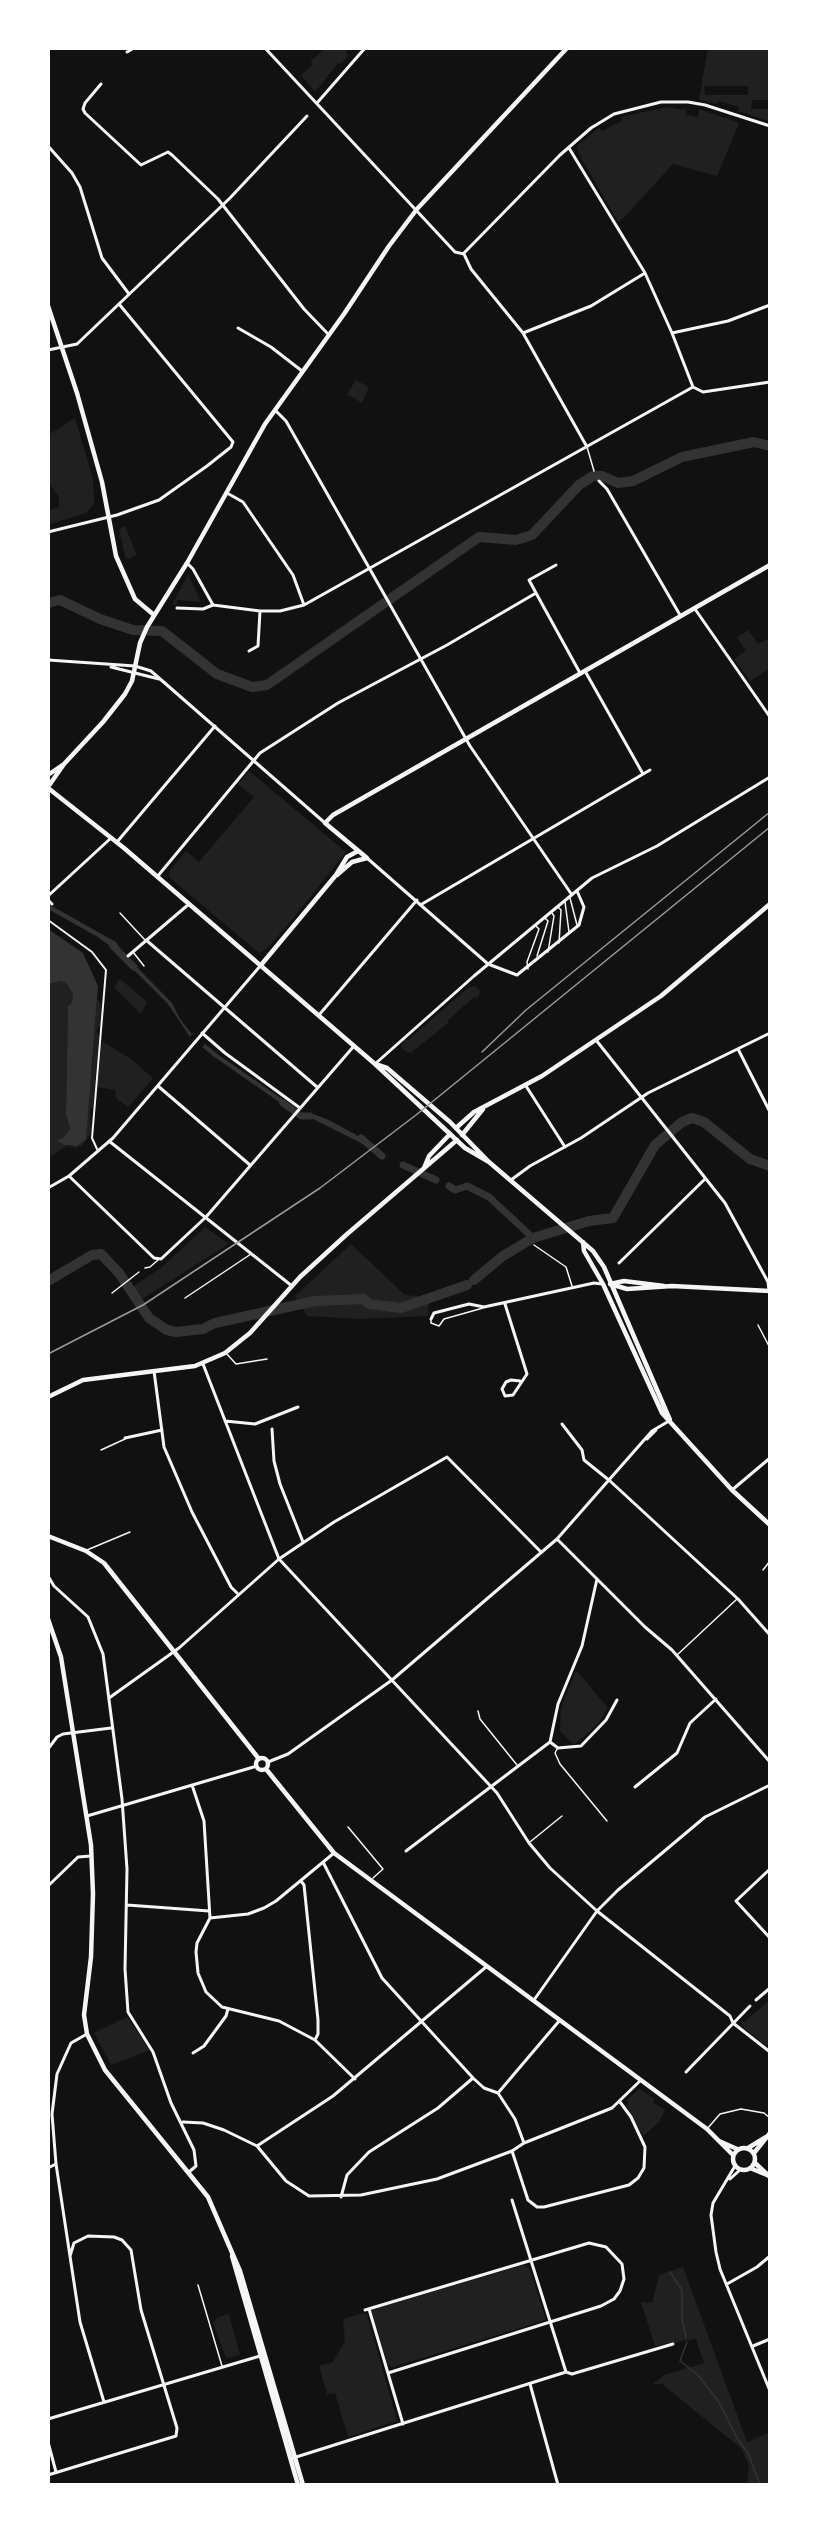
<!DOCTYPE html>
<style>
body{margin:0}
#map{position:relative;width:818px;height:2533px;overflow:hidden;background:#111;font-family:"DejaVu Sans",sans-serif}
canvas{display:block}
.frame{position:absolute;inset:0;border:50px solid #fff;pointer-events:none}
</style>
<div id="map">
<canvas width="818" height="2533"></canvas>
<div class="frame"></div>
</div>
<script>
const g = document.querySelector('canvas').getContext('2d');
g.lineJoin = 'round';
function fill(path, color) { g.fillStyle = color; g.fill(path, 'evenodd'); }
const toPath = rows => new Path2D(rows.map(r => 'M' + r).join(''));
function trace(path, color, width, dash) { g.strokeStyle = color; g.lineWidth = width; g.lineCap = dash ? 'butt' : 'round'; g.setLineDash(dash || []); g.stroke(path); }
fill(toPath([
 [325,48,345,48,348,56,341,64,338,63,315,92,301,75,312,65,311,61],
 [708,48,770,48,770,100,752,100,751,109,770,109,770,122,738,111,739,107,718,101,717,104,699,100],
 [704,86,748,86,748,95,705,95],
 [666,107,686,110,686,115,698,117,699,109,739,123,717,176,673,164,619,223,578,153,577,146,599,128,602,131,622,121,621,117],
 [356,380,369,387,362,403,347,394],
 [75,418,93,479,94,504,86,513,48,525,48,511,59,507,59,497,48,482,48,435],
 [125,526,137,555,128,559,125,557,119,529],
 [188,574,201,602,177,600,177,604,172,605],
 [748,630,758,644,770,638,770,668,750,681,734,659,746,651,737,637],
 [249,771,346,852,291,921,267,949,259,953,169,877,170,871,186,851,199,862,254,797,238,784],
 [120,979,147,1002,141,1014,114,987],
 [61,981,66,983,73,994,72,1003,68,1006,66,1115,70,1129,63,1138,57,1140,65,1145,74,1147,92,1068,97,1000,101,1004,100,1026,96,1031,99,1036,93,1106,90,1110,91,1133,82,1146,74,1148,67,1146,48,1158,48,984],
 [475,986,480,991,478,998,474,997,448,1020,449,1022,411,1053,403,1050,401,1046,405,1039,408,1040,469,987],
 [102,1041,131,1059,153,1078,128,1107,116,1098,115,1090,97,1087],
 [205,1227,229,1244,142,1299,132,1287,161,1268],
 [351,1244,405,1295,429,1297,428,1316,359,1319,307,1316,295,1296],
 [576,1670,608,1708,598,1724,574,1745,560,1731,561,1708],
 [770,2000,770,2042,766,2046,741,2025],
 [127,2017,150,2050,111,2065,94,2033],
 [639,2089,655,2099,653,2102,665,2110,659,2122,643,2136,627,2107,628,2099],
 [524,2265,530,2269,546,2320,393,2367,388,2365,371,2310],
 [683,2267,747,2442,770,2432,770,2485,747,2485,749,2465,742,2449,662,2384,653,2384,664,2375,704,2363,696,2339,655,2346,641,2302,652,2303,659,2275],
 [363,2313,367,2314,397,2421,348,2437,335,2393,327,2394,319,2366,333,2362,345,2341,343,2319],
 [229,2314,240,2355,226,2358,213,2323,218,2317]
]), '#202020');
fill(toPath([
 [50,905,116,942,121,950,118,952,96,936,48,909],
 [48,929,83,953,98,986,86,1139,77,1146,65,1145,56,1140,63,1138,70,1129,66,1115,68,1006,72,1003,73,994,66,983,61,981,48,984],
 [131,961,172,1003,180,1019,192,1034,190,1037,168,1004,128,964],
 [205,1044,216,1053,292,1106,289,1109,213,1056,202,1047],
 [310,1113,329,1120,369,1142,365,1145,313,1119,300,1117,302,1114]
]), '#333');
trace(toPath([
 [670,2272,682,2290,682,2318,686,2338],
 [687,2342,680,2361,698,2375,719,2402,737,2438,748,2453,760,2485]
]), '#333', 1.5);
trace(toPath([
 [113,946,134,967],
 [283,1103,301,1116,310,1116],
 [361,1138,382,1156],
 [403,1165,436,1180],
 [449,1186,455,1190,467,1186,489,1197,533,1238]
]), '#333', 7);
trace(toPath([
 [48,603,60,600,100,619,133,630,162,631,217,674,252,687,267,685,479,537,516,540,532,535,579,485,593,476,602,476,618,483,633,481,682,457,754,442,770,446],
 [474,1280,503,1256,533,1238,589,1221,613,1218,655,1145,682,1122,692,1118,704,1122,750,1159,770,1166],
 [48,1281,92,1255,101,1254,119,1273,149,1318,167,1330,176,1332,203,1329,215,1323,315,1301,364,1299,369,1304,401,1308,467,1285]
]), '#333', 10);
trace(toPath([
 [587,447,594,471],
 [570,898,577,925],
 [565,902,569,932],
 [558,907,561,910,559,943],
 [120,913,145,940],
 [133,952,144,966],
 [548,952,554,916,552,913],
 [537,956,548,921,545,918],
 [528,969,527,962,539,929,536,926],
 [534,1245,566,1267,572,1286],
 [145,1268,150,1267,158,1260],
 [112,1293,139,1272],
 [185,1298,251,1254],
 [431,1320,431,1323,439,1326,444,1319,483,1308],
 [758,1325,770,1348],
 [226,1353,236,1364,267,1359],
 [101,1450,125,1439],
 [87,1550,130,1532],
 [763,1570,770,1561],
 [677,1655,737,1599],
 [478,1711,480,1719,517,1765],
 [557,1749,555,1753,560,1764,607,1821],
 [348,1827,383,1869,373,1878],
 [530,1842,562,1816],
 [707,2129,720,2114,741,2109,764,2113,770,2118],
 [198,2285,222,2366]
]), '#f5f5f5', 1.5);
trace(toPath([
 [48,920,92,952,106,970,92,1138,97,1149]
]), '#f5f5f5', 2);
trace(toPath([
 [265,48,455,252,464,254,471,269,523,333,587,447],
 [127,52,134,48],
 [101,84,85,103,83,109,85,113,141,165,168,152,172,155,218,199,304,309,329,335],
 [317,103,365,48],
 [48,146,72,173,80,187,102,258,129,294],
 [569,148,645,273,672,333,693,387],
 [464,253,560,155,591,128,614,114,661,102,688,102,705,105,770,126],
 [238,328,271,347,302,371],
 [523,333,591,306,645,273],
 [672,333,728,321,770,305],
 [48,350,77,344,230,198,307,116],
 [275,410,286,421,470,746,572,895],
 [599,481,607,489,680,615],
 [227,493,243,502,269,540,293,575,304,605],
 [48,532,117,515,159,500,207,466,231,447,233,442,119,304],
 [187,563,193,569,213,605],
 [536,593,580,673],
 [213,605,260,611,280,611,304,605,693,387,703,392,770,382],
 [177,608,203,609,213,605],
 [695,609,770,717],
 [249,651,258,646,260,611],
 [48,660,135,666,151,671,325,823],
 [111,667,159,679],
 [585,671,643,774],
 [117,842,215,726],
 [367,858,488,964,517,975,579,925,584,907,577,891],
 [157,877,260,753,338,703,447,645,536,593,529,580,556,565],
 [48,896,111,838],
 [48,900,52,904],
 [422,904,650,770],
 [146,940,317,1087],
 [128,956,189,904],
 [319,1015,417,900],
 [202,1033,225,1053,300,1108],
 [596,1040,725,1203,768,1282,769,1291],
 [738,1049,770,1112],
 [375,1064,474,976,592,878,657,846,770,777],
 [158,1086,250,1165],
 [526,1086,565,1147],
 [109,1141,292,1286],
 [69,1176,154,1258,161,1259,206,1217,354,1046],
 [511,1180,530,1166,581,1138,648,1093,770,1033],
 [48,1188,69,1176,113,1138,261,965],
 [619,1263,705,1179],
 [505,1304,527,1374,513,1395,505,1396,502,1389,506,1382,511,1380,520,1381],
 [431,1319,434,1313,469,1304,484,1307,594,1283,602,1284],
 [203,1364,279,1559,497,1793,529,1843,550,1868,597,1911,730,2016,733,2023,770,2052],
 [154,1371,164,1447,192,1512,231,1587,237,1593],
 [225,1421,255,1424,298,1407],
 [562,1424,582,1450,584,1460,610,1481,738,1599,770,1635],
 [272,1429,274,1461,280,1484,303,1542],
 [125,1438,162,1430],
 [647,1439,656,1430],
 [732,1490,770,1458],
 [557,1539,645,1627,672,1650,770,1762],
 [48,1576,54,1586,88,1617,103,1654,122,1799,127,1869,125,1969,128,2012,153,2052,171,2103,194,2150,196,2166,189,2172],
 [109,1698,179,1648,279,1559,334,1522,447,1457,540,1551],
 [550,1742,558,1704,582,1646,597,1579],
 [550,1742,558,1748,581,1746,606,1720,617,1700],
 [48,1749,57,1737,63,1734,111,1728],
 [268,1762,288,1754,392,1680,509,1580,557,1539,652,1431,669,1421],
 [192,1785,204,1821,210,1918,197,1943,196,1952,198,1973,206,1992,222,2007,279,2021,315,2040,355,2079],
 [635,1787,677,1753,690,1723,716,1699],
 [87,1816,257,1766],
 [406,1851,550,1742],
 [323,1862,382,1978,473,2078,484,2088,498,2093,515,2119,524,2143],
 [770,1869,736,1901,770,1938],
 [301,1881,304,1885,318,2020,318,2034,315,2040],
 [48,1886,78,1857,91,1856],
 [127,1905,209,1911],
 [210,1918,248,1914,264,1908,276,1901,334,1853],
 [534,2000,597,1911,618,1890,705,1817,770,1785],
 [756,2000,770,1988],
 [87,2034,71,2043,57,2074,52,2114,56,2164,80,2322,104,2402],
 [193,2053,204,2046,226,2016,228,2009],
 [686,2072,750,2006],
 [498,2093,560,2020],
 [183,2122,203,2123,224,2130,257,2146,286,2181,309,2196,361,2195,437,2179,512,2151,524,2143,612,2108,641,2080],
 [257,2146,333,2096,486,1967],
 [512,2151,528,2200,537,2207,544,2207,629,2185,638,2178,644,2168,645,2147,631,2117,620,2102],
 [735,2166,713,2203,711,2215,716,2252,720,2269,770,2391],
 [48,2168,56,2164],
 [730,2179,741,2169],
 [341,2197,347,2175,369,2152,438,2108,473,2078],
 [512,2200,566,2372],
 [727,2284,757,2267,770,2256],
 [369,2309,403,2424],
 [365,2310,589,2243,606,2247,622,2264,624,2279,620,2291,614,2299,601,2306,388,2373],
 [753,2346,770,2339],
 [566,2372,572,2374,673,2344],
 [530,2384,558,2485],
 [48,2419,260,2356],
 [48,2442,56,2472],
 [293,2458,566,2372],
 [48,2475,176,2436,177,2428,141,2310,131,2250,122,2240,114,2237,88,2236,74,2243,70,2256]
]), '#f5f5f5', 3);
trace(toPath([
 [367,858,325,823,333,815,770,565],
 [337,875,352,862,367,858],
 [261,965,336,875,347,857,358,851],
 [456,1128,474,1112,542,1076,661,996,770,904],
 [462,1135,483,1109],
 [424,1168,429,1156,450,1134],
 [610,1284,627,1289,672,1286,770,1291],
 [610,1284,624,1281,664,1286],
 [48,1397,83,1380,195,1366,225,1353,250,1333,300,1277,346,1235,457,1140],
 [48,1536,86,1551,104,1563,259,1759],
 [48,1619,61,1657,91,1845,93,1894,91,1957,84,2015,87,2034,105,2070,208,2197,240,2271,303,2485],
 '256 1764a6 6 0 1 1 12 0a6 6 0 1 1-12 0Z',
 [266,1769,334,1853,707,2129,733,2155],
 [719,2141,737,2149],
 '733 2159a11 11 0 1 1 22 0a11 11 0 1 1-22 0Z',
 [748,2148,766,2137],
 [754,2153,770,2133],
 [755,2163,770,2177],
 [750,2168,767,2175],
 [232,2256,298,2485]
]), '#f5f5f5', 4.5);
trace(toPath([
 [48,306,77,393,102,482,116,556,135,599,154,615],
 [48,775,64,764,103,722,125,694,132,681,140,643,147,627,187,563,265,424,344,314,389,246,417,209,567,48],
 [48,787,64,764],
 [48,788,124,848,375,1064,465,1148,489,1162],
 [375,1064,387,1068,450,1122,489,1162,593,1251,604,1267,670,1420],
 [583,1242,584,1251,603,1284,662,1413,732,1490,770,1525]
]), '#f5f5f5', 4.5);
trace(toPath([
 [482,1052,526,1010,770,812],
 [48,1354,143,1305,320,1188,416,1115,770,827]
]), '#9a9a9a', 1.5);
</script>
